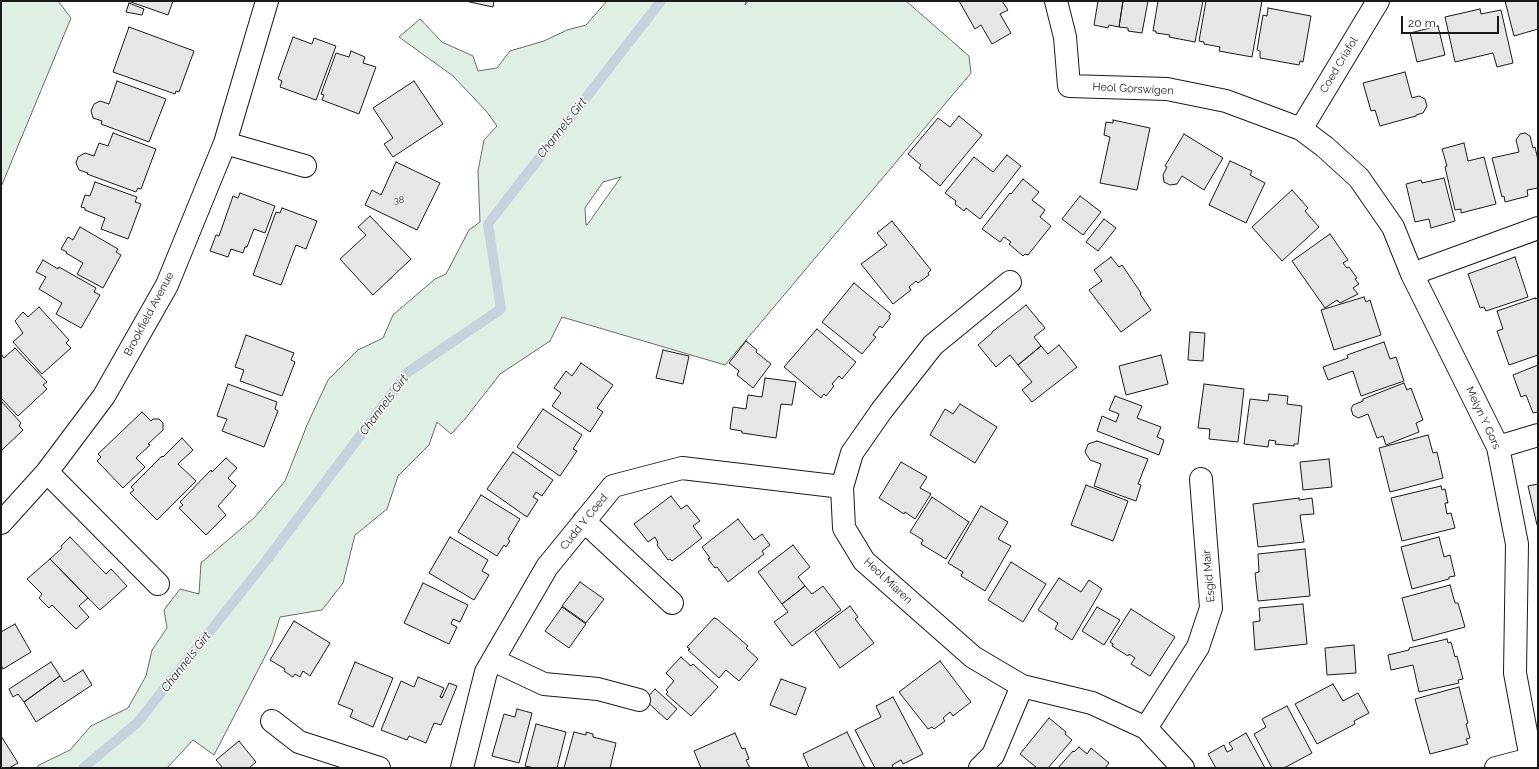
<!DOCTYPE html>
<style>
body{margin:0}
#map{position:relative;width:1539px;height:769px;overflow:hidden;background:#fff;font-family:Raleway,sans-serif}
canvas{display:block}
.frame{position:absolute;inset:0;border:2px solid #1a1a1a;pointer-events:none}
.scale{position:absolute;left:1401px;top:16px;width:98px;height:18px;box-sizing:border-box;border:2px solid #1a1a1a;border-top:0;padding-left:5px;font-size:12px;line-height:14px;white-space:nowrap;color:#1a1a1a;-webkit-text-stroke:3px #fff;paint-order:stroke}
</style>
<div id="map">
<canvas width="1539" height="769"></canvas>
<div class="frame"></div>
<div class="scale">20 m</div>
</div>
<script>
const g = document.querySelector('canvas').getContext('2d');
g.lineJoin = 'round';
function fill(path, color) { g.fillStyle = color; g.fill(path, 'evenodd'); }
const toPath = rows => new Path2D(rows.map(r => 'M' + r).join(''));
function trace(path, color, width, dash) { g.strokeStyle = color; g.lineWidth = width; g.lineCap = dash ? 'butt' : 'round'; g.setLineDash(dash || []); g.stroke(path); }
function write(font, color, halo, rows, align = 'center') {
  g.font = font + ' Raleway,sans-serif'; g.lineWidth = 3; g.setLineDash([]); g.textBaseline = 'middle'; g.strokeStyle = halo; g.fillStyle = color; for (const [text, x, y, turn = 0] of rows) {
    g.save(); g.translate(x, y); g.rotate((+turn || 0) * Math.PI / 180); g.textAlign = isNaN(turn) ? turn : align; if (halo) g.strokeText(text, 0, 0); g.fillText(text, 0, 0); g.restore();
  }
}
const green = toPath([
 [1,1,58,1,71,18,1,187,1,1],
 [607,1,746,1,745,5,748,1,906,1,969,56,971,73,725,365,562,317,550,341,500,374,465,419,451,434,437,422,429,445,398,476,387,509,355,535,343,583,322,610,280,617,272,643,214,755,193,740,167,768,37,768,39,765,70,750,91,726,128,708,146,676,152,650,167,628,164,610,180,589,199,594,201,563,255,517,285,481,307,425,328,380,358,350,383,338,393,315,435,279,446,274,469,230,480,222,478,171,484,140,497,126,487,112,453,76,399,37,420,19,442,42,473,56,478,71,497,68,510,51,544,41,567,30,586,25,607,1],
 [621,177,587,225,586,225,585,208,603,182,621,177]
]);
fill(green, '#e0efe3');
trace(green, '#6a6a6a', 1);
trace(toPath([
 [83,768,137,723,266,561,408,372,501,309,488,224,661,1]
]), '#c6d2dc', 10);
const building = toPath([
 [128,1,173,1,168,15,128,1],
 [465,1,494,1,493,7,465,1],
 [959,1,1002,1,1008,10,1000,14,1011,33,992,44,981,25,975,29,959,1],
 [1098,1,1123,1,1119,27,1109,25,1108,28,1094,25,1098,1],
 [1123,1,1148,1,1142,33,1128,31,1128,28,1119,27,1123,1],
 [1158,1,1203,1,1195,42,1169,37,1170,35,1156,33,1156,31,1153,31,1158,1],
 [1206,1,1262,1,1252,57,1219,51,1220,47,1204,44,1204,42,1199,41,1206,1],
 [1505,1,1538,1,1538,29,1514,36,1505,1],
 [129,3,144,9,142,15,126,12,129,3],
 [1268,8,1311,16,1303,62,1300,61,1299,65,1260,58,1260,51,1257,50,1263,15,1267,16,1268,8],
 [1480,9,1481,14,1501,10,1513,63,1497,67,1493,53,1455,62,1445,17,1480,9],
 [1438,26,1445,55,1417,62,1410,33,1438,26],
 [129,27,194,51,179,92,176,91,175,94,113,72,129,27],
 [293,37,312,44,314,38,336,46,316,100,280,87,282,81,278,79,293,37],
 [351,51,365,57,363,63,376,67,359,114,322,100,324,95,321,94,336,53,349,57,351,51],
 [1405,72,1412,98,1419,96,1425,99,1427,106,1423,113,1416,115,1416,116,1380,126,1375,110,1371,111,1363,83,1405,72],
 [117,81,166,99,149,142,101,124,102,121,93,118,91,111,94,104,100,101,109,104,117,81],
 [414,81,443,124,393,157,384,144,393,138,373,108,414,81],
 [959,116,982,135,940,186,919,168,921,165,908,154,938,118,950,127,959,116],
 [1113,120,1150,128,1137,190,1100,183,1110,137,1104,135,1106,122,1113,123,1113,120],
 [113,133,156,149,141,189,138,188,136,192,87,174,88,173,79,170,76,163,78,157,85,153,94,156,99,143,108,146,113,133],
 [1525,133,1530,136,1533,148,1535,147,1538,160,1538,188,1527,190,1528,196,1505,202,1504,196,1502,197,1492,158,1519,152,1516,140,1520,134,1525,133],
 [1184,134,1223,158,1204,190,1182,176,1177,184,1170,185,1164,182,1163,175,1167,167,1165,166,1184,134],
 [1464,143,1468,161,1484,157,1496,204,1461,213,1461,209,1455,210,1445,167,1447,166,1442,149,1464,143],
 [1007,155,1021,166,980,219,966,208,964,211,955,204,956,201,945,193,974,157,993,172,1007,155],
 [1230,161,1252,171,1250,175,1265,183,1246,223,1209,205,1230,161],
 [396,162,440,183,417,230,365,205,372,190,381,195,396,162],
 [1444,178,1455,221,1431,228,1429,219,1415,222,1406,184,1421,180,1422,183,1444,178],
 [1023,179,1039,192,1032,200,1045,210,1040,217,1051,226,1028,255,1025,254,1023,256,1009,244,1011,242,1004,237,1000,242,982,229,1010,193,1011,194,1023,179],
 [95,182,137,197,135,202,141,204,128,239,101,229,105,218,85,210,85,208,81,207,85,195,90,196,95,182],
 [1292,190,1308,208,1305,211,1319,227,1282,261,1252,227,1292,190],
 [240,193,275,206,265,233,254,229,247,247,245,247,243,253,231,249,228,257,210,251,216,235,219,236,233,196,238,198,240,193],
 [1080,196,1101,212,1083,235,1062,219,1080,196],
 [282,208,317,221,306,249,296,245,281,285,253,275,276,212,280,213,282,208],
 [370,216,411,259,373,295,340,259,366,235,358,227,370,216],
 [1104,219,1116,228,1098,251,1086,242,1104,219],
 [892,221,931,270,928,273,929,275,918,283,916,281,909,287,911,290,893,304,861,264,887,245,877,233,892,221],
 [80,227,118,249,116,252,121,255,103,288,77,274,83,263,66,253,67,252,61,249,68,237,73,240,80,227],
 [1330,234,1348,260,1343,263,1347,268,1349,267,1357,278,1355,279,1359,284,1353,288,1358,294,1340,303,1337,300,1325,308,1292,261,1330,234],
 [1111,257,1119,267,1122,265,1141,293,1140,294,1151,310,1121,332,1089,290,1102,281,1094,270,1111,257],
 [1515,257,1528,297,1486,311,1484,307,1480,308,1468,274,1515,257],
 [43,260,58,269,59,267,96,288,94,292,100,295,81,328,56,314,62,303,39,289,46,277,36,272,43,260],
 [854,283,891,314,889,316,890,318,882,328,880,326,873,335,876,337,862,354,822,322,854,283],
 [1364,297,1366,302,1370,300,1381,335,1334,350,1321,310,1364,297],
 [1535,298,1535,299,1538,298,1538,355,1509,365,1497,331,1503,329,1497,311,1535,298],
 [1026,305,1045,328,1034,337,1041,346,1018,365,1010,355,996,367,978,345,992,333,992,332,1026,305],
 [39,307,69,340,66,343,71,348,42,374,13,342,23,333,15,321,23,312,28,317,39,307],
 [817,329,856,362,842,379,839,376,832,384,834,386,826,396,824,394,821,398,784,367,817,329],
 [1190,332,1205,333,1203,361,1188,360,1190,332],
 [246,335,294,353,291,360,295,362,282,396,240,381,244,370,235,367,246,335],
 [746,341,757,350,756,352,771,364,753,388,737,375,739,371,729,363,746,341],
 [1384,342,1390,359,1396,357,1404,381,1361,396,1353,371,1328,380,1323,367,1348,358,1347,355,1384,342],
 [1059,345,1077,367,1032,402,1022,390,1032,382,1018,365,1041,346,1048,354,1059,345],
 [15,348,47,382,43,385,47,389,18,416,1,398,1,354,4,358,15,348],
 [663,350,689,356,683,384,656,378,663,350],
 [1161,355,1168,384,1126,395,1119,366,1161,355],
 [581,363,613,385,597,408,603,412,590,432,552,406,561,393,554,388,566,371,572,376,581,363],
 [1538,365,1538,412,1533,413,1526,395,1521,397,1513,375,1538,365],
 [765,378,796,382,792,405,781,404,776,438,742,433,742,431,730,429,733,407,746,409,748,395,762,397,765,378],
 [1404,383,1407,390,1411,388,1423,420,1416,423,1419,432,1386,445,1383,436,1377,438,1368,414,1358,418,1353,415,1351,409,1353,405,1363,401,1363,399,1404,383],
 [228,384,277,402,275,409,278,411,264,447,222,431,227,419,217,416,228,384],
 [1204,384,1244,389,1238,442,1209,439,1210,429,1198,428,1204,384],
 [1269,394,1288,396,1287,404,1302,406,1298,444,1294,444,1294,446,1275,444,1276,441,1269,440,1268,447,1244,444,1250,399,1268,401,1269,394],
 [1115,396,1142,406,1137,418,1161,427,1157,437,1164,440,1159,455,1097,431,1102,416,1116,422,1119,414,1109,410,1115,396],
 [1,401,21,423,19,426,23,430,1,451,1,401],
 [960,404,997,427,975,463,930,435,945,409,953,414,960,404],
 [543,409,582,435,573,449,577,451,560,476,517,447,543,409],
 [142,412,151,421,153,419,159,419,163,423,163,430,148,444,150,445,136,458,145,467,123,488,97,461,101,457,98,454,142,412],
 [1428,435,1433,453,1437,452,1443,478,1390,492,1379,448,1428,435],
 [182,438,193,450,178,464,196,481,157,520,130,493,134,490,131,487,162,456,163,457,182,438],
 [1097,441,1148,459,1138,484,1141,485,1136,501,1094,486,1101,464,1090,460,1085,452,1088,444,1097,441],
 [513,452,553,480,542,496,536,492,533,497,538,500,527,517,487,489,513,452],
 [226,458,237,468,228,478,236,486,218,506,226,515,206,535,179,508,183,505,180,502,211,470,212,472,226,458],
 [1329,459,1332,487,1303,490,1300,462,1329,459],
 [901,462,927,477,920,488,931,494,915,519,905,512,904,514,879,498,901,462],
 [1538,484,1538,524,1537,525,1528,486,1538,484],
 [1086,485,1128,501,1113,541,1071,525,1086,485],
 [1441,486,1442,490,1445,489,1448,503,1445,503,1447,514,1451,513,1455,528,1402,541,1391,498,1441,486],
 [481,495,520,519,508,539,510,541,506,547,504,545,497,556,458,532,481,495],
 [671,496,681,509,687,505,700,521,693,526,702,538,672,561,670,559,668,560,657,545,658,543,655,537,648,542,634,524,671,496],
 [932,497,969,522,946,559,921,544,923,540,910,532,932,497],
 [1299,498,1299,500,1312,498,1314,514,1300,515,1304,542,1258,547,1253,504,1299,498],
 [981,506,1008,522,998,539,1011,546,985,591,961,576,963,572,948,563,981,506],
 [738,519,754,540,762,534,770,545,762,551,764,554,728,582,717,567,715,568,708,559,710,558,702,547,738,519],
 [70,537,106,574,111,569,127,586,100,610,50,559,62,548,61,546,70,537],
 [450,537,488,560,482,571,489,575,474,600,429,573,450,537],
 [1439,537,1444,557,1450,555,1455,576,1449,577,1449,579,1412,589,1401,547,1439,537],
 [793,545,810,567,798,577,805,586,782,604,758,572,793,545],
 [1305,549,1310,596,1258,601,1255,573,1259,572,1258,554,1305,549],
 [50,559,88,598,79,606,89,617,76,629,52,605,49,608,39,598,42,594,27,579,50,559],
 [1011,562,1046,584,1023,622,988,600,1011,562],
 [1059,578,1081,592,1089,580,1102,589,1072,640,1055,629,1058,623,1038,610,1059,578],
 [580,582,604,599,586,623,562,606,580,582],
 [423,583,468,605,460,622,453,619,451,624,457,627,449,644,404,623,423,583],
 [1450,585,1455,603,1458,603,1465,627,1413,641,1402,598,1450,585],
 [805,586,812,594,823,586,841,610,792,646,774,622,788,612,782,604,805,586],
 [1303,604,1307,644,1255,650,1253,622,1260,621,1259,608,1303,604],
 [850,606,858,617,855,619,874,643,840,668,815,632,850,606],
 [562,607,586,624,569,648,545,631,562,607],
 [1097,607,1120,620,1104,645,1082,631,1097,607],
 [1131,609,1175,637,1150,676,1131,664,1135,658,1129,654,1128,656,1112,646,1113,644,1110,642,1131,609],
 [714,618,717,619,748,646,746,648,758,659,739,681,726,670,719,678,688,650,690,649,687,647,714,618],
 [294,621,330,643,310,676,303,671,300,677,295,674,293,677,284,671,285,669,270,660,294,621],
 [15,624,31,652,3,669,1,665,1,632,15,624],
 [1447,639,1448,643,1451,642,1455,657,1457,656,1463,679,1458,680,1459,683,1419,692,1413,665,1391,670,1388,655,1409,650,1409,648,1447,639],
 [1354,645,1356,673,1327,675,1325,648,1354,645],
 [681,657,691,666,693,664,718,687,691,716,666,694,668,692,666,690,674,681,666,673,681,657],
 [940,661,971,702,953,716,950,712,943,718,945,721,934,729,932,727,928,729,899,692,940,661],
 [51,662,60,676,24,702,18,694,13,697,9,689,51,662],
 [355,662,393,678,373,727,350,717,353,710,338,704,355,662],
 [83,670,92,685,36,722,24,702,60,676,64,682,83,670],
 [418,677,444,688,440,697,442,698,449,683,457,686,441,725,434,723,426,743,409,736,407,740,381,730,401,681,414,687,418,677],
 [781,679,806,688,796,715,770,705,781,679],
 [1333,684,1343,701,1358,693,1369,713,1354,721,1355,724,1317,744,1295,704,1333,684],
 [1459,687,1468,723,1466,724,1470,738,1466,739,1468,744,1430,754,1415,699,1459,687],
 [655,689,677,709,667,720,645,700,655,689],
 [893,697,923,754,903,764,901,760,892,765,893,767,891,768,875,768,855,730,881,717,876,706,893,697],
 [1287,706,1312,753,1284,768,1272,768,1254,734,1266,727,1262,719,1287,706],
 [517,709,532,713,519,763,492,756,504,714,515,717,517,709],
 [1049,718,1066,732,1065,734,1072,740,1048,768,1037,768,1020,754,1049,718],
 [536,724,566,732,557,768,535,768,525,766,536,724],
 [574,732,586,735,586,732,593,734,593,737,616,743,610,768,564,768,574,732],
 [847,732,865,768,809,768,803,754,847,732],
 [735,733,742,749,745,748,749,759,746,760,750,768,701,768,694,751,735,733],
 [1246,733,1265,768,1216,768,1208,754,1224,745,1227,752,1233,749,1229,743,1246,733],
 [1,736,18,763,9,768,1,768,1,736],
 [239,741,256,762,249,768,223,768,216,760,239,741],
 [1079,747,1087,754,1091,748,1109,763,1105,768,1058,768,1073,751,1074,752,1079,747]
]);
fill(building, '#e6e6e6');
trace(building, '#1a1a1a', 1);
const minor = toPath([
 [1056,1,1065,37,1069,86,1167,89,1226,101,1301,129,1325,147,1359,178,1393,227,1412,274,1498,447,1517,544,1515,673,1531,759],
 [1301,129,1378,1],
 [225,143,305,166],
 [1412,274,1538,228],
 [1010,282,933,345,882,410,852,453,842,487,844,528,864,561,973,657,1022,686,1092,703,1146,728,1183,768],
 [1498,447,1538,435],
 [47,472,158,584],
 [584,521,672,603],
 [1,523,47,472,104,396,167,285,225,143,267,1],
 [493,660,544,684,598,689,639,700],
 [272,721,299,742,379,768],
 [1146,728,1198,647,1211,608,1201,479],
 [462,768,486,672,547,567,613,486,682,468,842,487],
 [980,768,993,755,1022,686],
 [1496,768,1538,757]
]);
trace(minor, '#1a1a1a', 24);
trace(minor, '#fff', 22);
write('9px', '#4d4d4d', null, [
 ["38",399,200]
]);
write('11px', '#1a1a1a', '#fff', [
 ["Coed Criafol",1339,65,-59],
 ["Heol Gorswigen",1133,89,3],
 ["Brookfield Avenue",149,314,-62],
 ["Melyn Y Gors",1483,418,65],
 ["Cudd Y Coed",584,522,-51],
 ["Esgid Mair",1209,576,-95],
 ["Heol Miaren",888,581,43]
]);
write('italic 12px', '#1a1a1a', '#fff', [
 ["Channels Girt",562,128,-52],
 ["Channels Girt",384,405,-53],
 ["Channels Girt",186,662,-52]
]);
</script>
